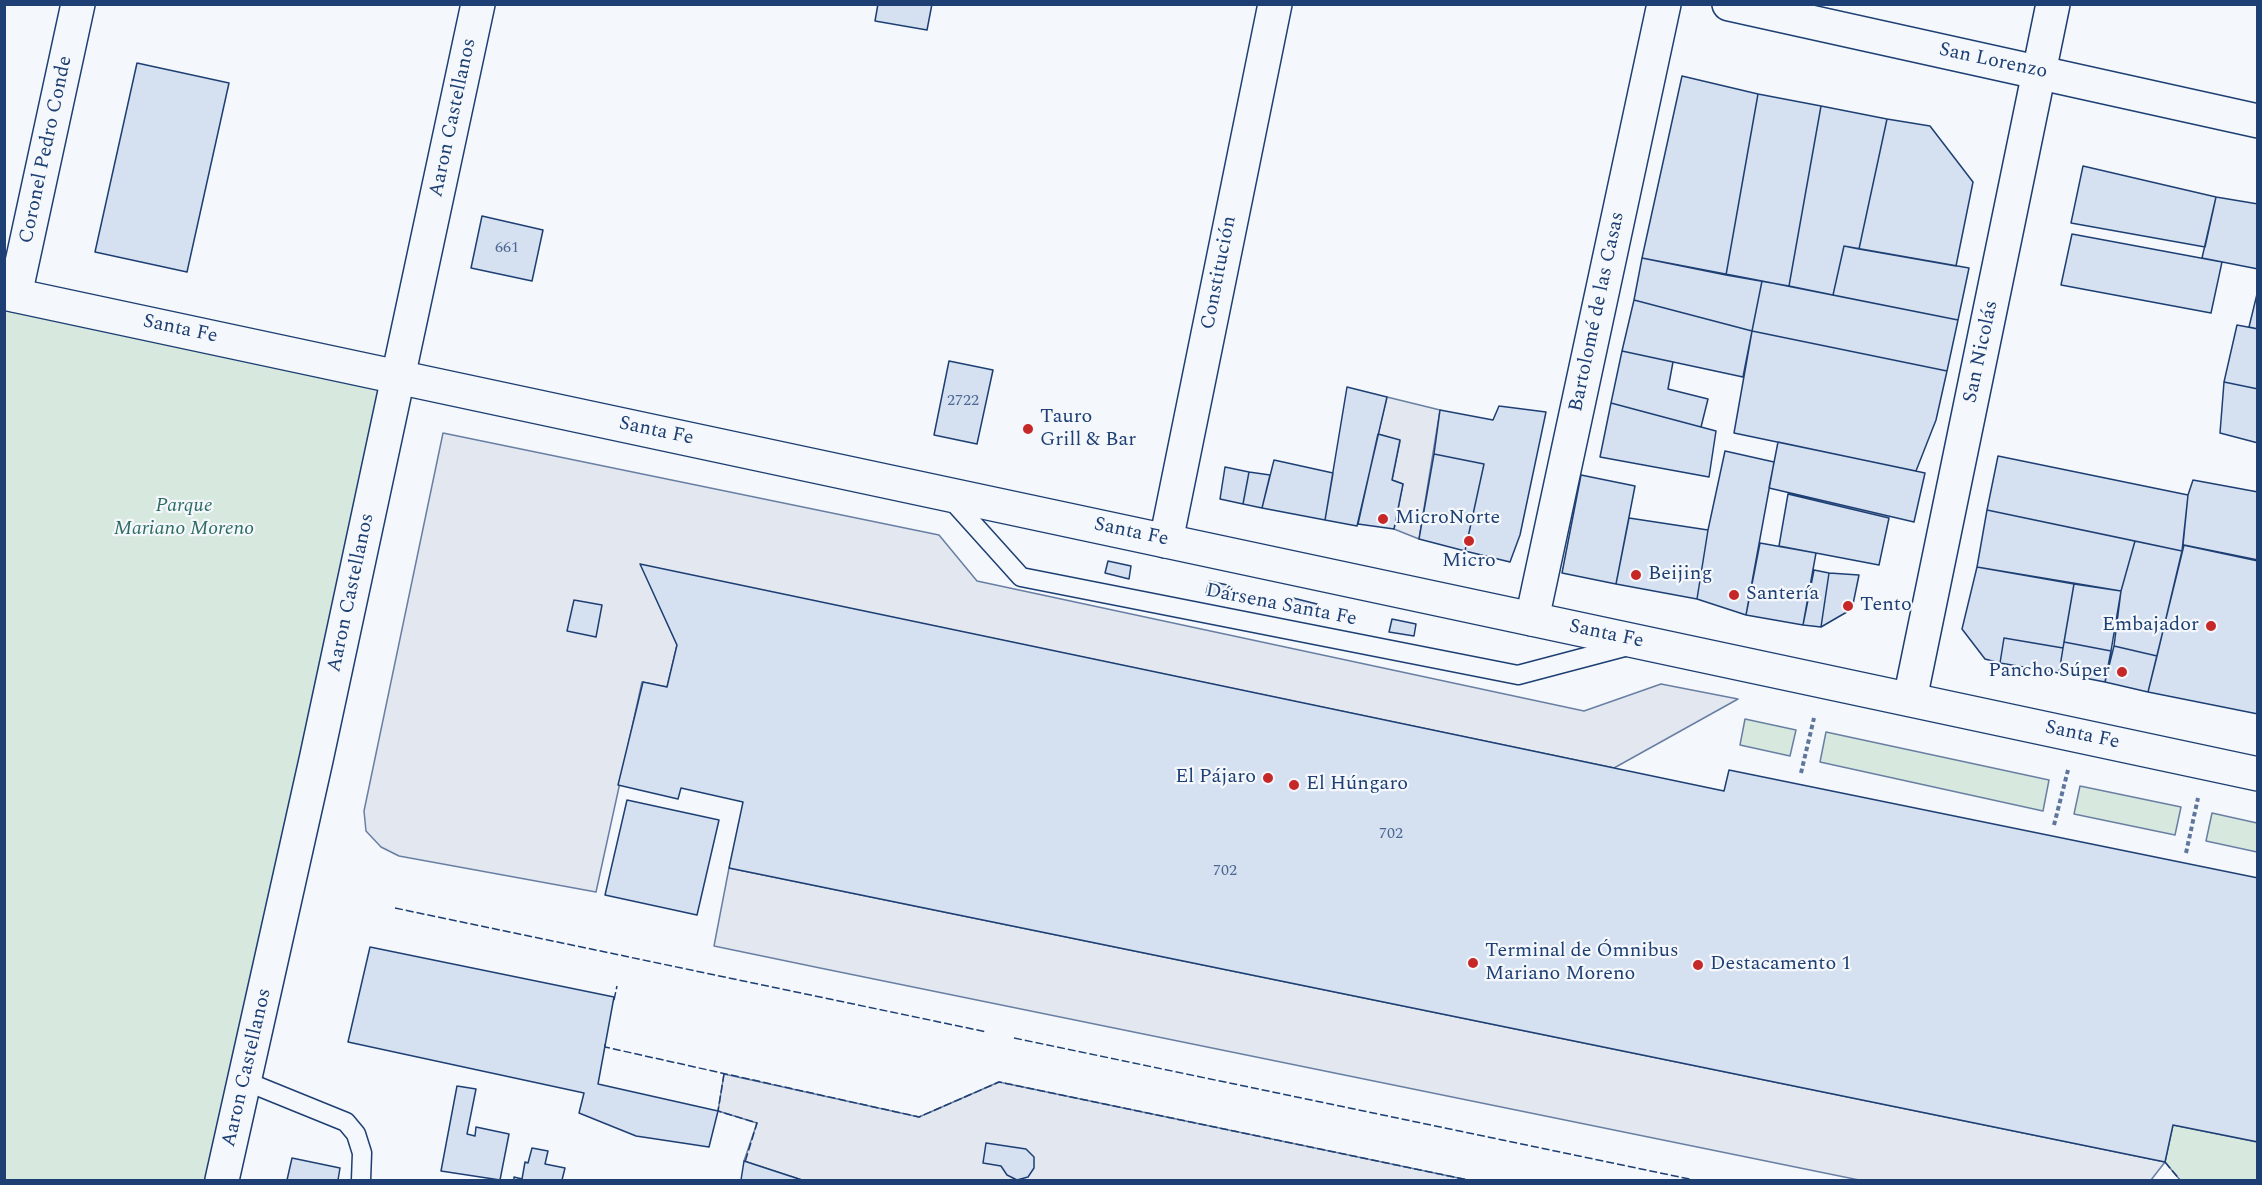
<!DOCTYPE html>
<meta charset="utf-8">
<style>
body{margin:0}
#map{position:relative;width:2262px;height:1185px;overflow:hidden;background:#f4f7fb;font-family:Spectral,serif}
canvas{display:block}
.frame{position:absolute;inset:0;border:6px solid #1d3f73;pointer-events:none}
</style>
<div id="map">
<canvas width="2262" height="1185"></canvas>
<div class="frame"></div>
</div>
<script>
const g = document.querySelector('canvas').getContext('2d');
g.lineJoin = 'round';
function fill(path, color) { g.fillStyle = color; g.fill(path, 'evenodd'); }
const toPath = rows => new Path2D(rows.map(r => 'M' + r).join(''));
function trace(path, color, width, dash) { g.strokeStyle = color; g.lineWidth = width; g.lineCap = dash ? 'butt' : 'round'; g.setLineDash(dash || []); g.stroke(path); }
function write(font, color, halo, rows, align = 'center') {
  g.font = font + ' Spectral,serif'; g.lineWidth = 4.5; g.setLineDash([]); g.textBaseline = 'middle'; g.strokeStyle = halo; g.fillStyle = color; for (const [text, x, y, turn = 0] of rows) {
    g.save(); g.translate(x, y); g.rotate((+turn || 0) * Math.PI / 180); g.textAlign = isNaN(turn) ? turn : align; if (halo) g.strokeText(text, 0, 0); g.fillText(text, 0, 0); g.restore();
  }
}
const green = toPath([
 [5,293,398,377,222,1180,5,1180,5,293],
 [1745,719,1796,730,1790,756,1740,745,1745,719],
 [1826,732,2049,780,2043,811,1820,762,1826,732],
 [2080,786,2181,807,2175,835,2074,814,2080,786],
 [2212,813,2257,823,2257,852,2206,841,2212,813],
 [2173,1125,2257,1142,2257,1180,2180,1180,2165,1162,2173,1125]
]);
fill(green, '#d7e8df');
trace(green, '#687fa3', 1.5);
const parking = toPath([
 [1387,397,1440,410,1419,539,1394,529,1403,484,1392,480,1400,441,1378,434,1387,397],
 [443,433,939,535,977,581,1584,711,1661,684,1738,699,1614,768,641,565,677,645,667,687,642,682,596,892,399,856,381,847,366,831,364,811,443,433],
 [729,868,2165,1162,2151,1180,1859,1180,820,968,714,946,729,868],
 [724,1074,919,1117,999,1082,1468,1180,802,1180,744,1161,757,1123,718,1111,724,1074]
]);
fill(parking, '#e3e8f0');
trace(parking, '#687fa3', 1.5);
const building = toPath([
 [878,4,932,4,927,30,875,21,878,4],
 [137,63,229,83,187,272,95,252,137,63],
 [1682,76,1758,94,1726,275,1642,258,1682,76],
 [1758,94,1821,106,1789,286,1726,275,1758,94],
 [1821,106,1887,119,1859,249,1844,246,1833,295,1789,286,1821,106],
 [1887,119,1930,126,1973,182,1956,266,1859,249,1887,119],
 [2083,166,2216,197,2205,247,2071,223,2083,166],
 [2216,197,2258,204,2258,269,2202,258,2216,197],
 [482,216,543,230,532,281,471,268,482,216],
 [2072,234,2222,262,2211,313,2061,285,2072,234],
 [1844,246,1969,268,1958,320,1833,295,1844,246],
 [1642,258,1762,281,1752,331,1634,300,1642,258],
 [1762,281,1958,320,1947,371,1752,331,1762,281],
 [2258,290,2258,329,2249,327,2258,290],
 [1634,300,1752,331,1743,377,1622,351,1634,300],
 [2237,325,2258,329,2258,389,2224,382,2237,325],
 [1752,331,1947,371,1936,420,1916,471,1734,433,1752,331],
 [1622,351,1673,362,1668,389,1708,399,1701,427,1611,403,1622,351],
 [949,361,993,370,977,444,934,435,949,361],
 [2224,382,2258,389,2258,443,2220,433,2224,382],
 [1347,387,1387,397,1357,526,1325,520,1347,387],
 [1611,403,1716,431,1709,477,1600,457,1611,403],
 [1499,406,1546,412,1520,535,1510,562,1465,551,1484,464,1434,454,1440,410,1493,420,1499,406],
 [1378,434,1400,440,1392,480,1403,484,1394,529,1358,524,1378,434],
 [1778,442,1925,473,1914,522,1769,488,1778,442],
 [1725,451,1774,462,1746,615,1697,599,1708,530,1725,451],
 [1434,454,1484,464,1465,551,1419,539,1434,454],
 [1998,456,2188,495,2182,551,1987,510,1998,456],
 [1274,460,1333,473,1325,520,1262,508,1274,460],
 [1225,467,1249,472,1243,504,1220,499,1225,467],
 [1249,472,1270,475,1262,508,1243,504,1249,472],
 [1581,475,1635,486,1616,584,1562,573,1581,475],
 [2193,480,2258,492,2258,561,2183,545,2188,495,2193,480],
 [1788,494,1889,518,1879,565,1779,546,1788,494],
 [1987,510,2135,541,2121,591,1977,567,1987,510],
 [1629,518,1708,530,1697,599,1616,584,1629,518],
 [2135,541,2182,551,2157,656,2114,646,2121,591,2135,541],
 [1760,543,1816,553,1803,625,1746,615,1760,543],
 [2184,545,2258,560,2258,714,2148,692,2184,545],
 [1108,561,1131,566,1129,579,1105,573,1108,561],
 [640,564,1724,791,1729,770,2258,878,2258,1142,2173,1125,2165,1162,729,868,743,802,681,788,678,799,618,785,643,682,667,687,677,645,640,564],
 [1977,567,2074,584,2063,648,2004,638,2000,663,1985,659,1962,629,1977,567],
 [1814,570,1829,573,1821,627,1803,625,1814,570],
 [1829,573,1859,575,1852,609,1821,627,1829,573],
 [1209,581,1232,586,1230,599,1206,594,1209,581],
 [2074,584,2121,591,2111,651,2064,642,2074,584],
 [1293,598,1317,604,1315,616,1290,611,1293,598],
 [574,600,602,605,596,637,567,631,574,600],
 [1392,619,1416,624,1414,636,1389,632,1392,619],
 [2004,638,2063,648,2059,673,2000,663,2004,638],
 [2064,642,2111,651,2105,682,2059,673,2064,642],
 [2114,646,2157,656,2148,692,2105,682,2114,646],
 [627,800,719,820,697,915,605,895,627,800],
 [370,947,614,997,598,1084,718,1111,709,1147,636,1136,579,1113,584,1093,348,1042,370,947],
 [457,1086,476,1089,467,1134,475,1136,476,1127,509,1134,500,1180,441,1171,457,1086],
 [986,1143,1026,1149,1034,1157,1034,1168,1028,1177,1017,1180,1007,1175,1001,1166,983,1163,986,1143],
 [532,1148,548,1151,545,1164,565,1168,562,1180,514,1180,514,1177,522,1179,525,1162,528,1163,532,1148],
 [292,1158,340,1168,338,1180,287,1180,292,1158],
 [744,1161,802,1180,741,1180,744,1161]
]);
fill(building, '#d5e0f0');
trace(building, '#1d3f73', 1.5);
const service = toPath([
 [949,497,1021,577,1518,675,1628,646],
 [245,1081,346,1122,356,1134,362,1153,361,1180]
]);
const minor = toPath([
 [1729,4,2258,121],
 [15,295,78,4],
 [1166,541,1275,4],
 [1532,619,1664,4],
 [222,1180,316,760,478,4]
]);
const tertiary = toPath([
 [1910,699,2053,4]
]);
const secondary = toPath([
 [4,293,2258,774]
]);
trace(service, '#1d3f73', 21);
trace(minor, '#1d3f73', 36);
trace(tertiary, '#1d3f73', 36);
trace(secondary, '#1d3f73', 36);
trace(toPath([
 [1801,773,1814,718],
 [2054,825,2068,770],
 [2186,853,2198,798]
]), '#5e769c', 4, [4.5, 3]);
trace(service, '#f4f7fb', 18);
trace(minor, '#f4f7fb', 33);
trace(tertiary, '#f4f7fb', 33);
trace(secondary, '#f4f7fb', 33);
trace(toPath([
 [395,908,987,1032],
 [614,1000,617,986],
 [1014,1038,1694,1180],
 [605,1044,605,1047,919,1117,999,1082,1468,1180],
 [724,1074,718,1111,757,1123,745,1162],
 [2165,1162,2180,1180]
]), '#1d3f73', 1.5, [8, 3]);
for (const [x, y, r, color] of [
 [1028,429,6,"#c62828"],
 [1383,519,6,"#c62828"],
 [1469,541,6,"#c62828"],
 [1636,575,6,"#c62828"],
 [1734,595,6,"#c62828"],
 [1848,606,6,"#c62828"],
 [2211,626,6,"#c62828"],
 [2122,672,6,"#c62828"],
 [1268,778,6,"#c62828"],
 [1294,785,6,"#c62828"],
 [1473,963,6,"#c62828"],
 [1698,965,6,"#c62828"]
]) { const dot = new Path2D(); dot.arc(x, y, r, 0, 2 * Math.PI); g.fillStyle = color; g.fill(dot); trace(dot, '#f4f7fb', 2); }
write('16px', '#4b6792', null, [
 ["661",507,249],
 ["2722",963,402],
 ["702",1391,835],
 ["702",1225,872]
]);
write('20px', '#1d3f73', '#f4f7fb', [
 ["San Lorenzo",1993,62,12],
 ["Aaron Castellanos",454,118,-78],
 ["Coronel Pedro Conde",47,150,-78],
 ["Constitución",1220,273,-79],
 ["Bartolomé de las Casas",1598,312,-78],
 ["Santa Fe",180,330,12],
 ["San Nicolás",1982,352,-78],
 ["Santa Fe",656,432,12],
 ["Santa Fe",1131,533,12],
 ["Aaron Castellanos",352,593,-78],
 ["Dársena Santa Fe",1281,606,11],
 ["Santa Fe",1606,635,12],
 ["Santa Fe",2082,736,12],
 ["Aaron Castellanos",248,1068,-77]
]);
write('20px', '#1d3f73', '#f4f7fb', [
 ["Tauro",1040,418],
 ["Grill & Bar",1040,441],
 ["MicroNorte",1395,519],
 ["Micro",1469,562,"center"],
 ["Beijing",1648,575],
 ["Santería",1746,595],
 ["Tento",1860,606],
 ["Embajador",2199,626,"right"],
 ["Pancho Súper",2110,672,"right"],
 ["El Pájaro",1256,778,"right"],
 ["El Húngaro",1306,785],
 ["Terminal de Ómnibus",1485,952],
 ["Mariano Moreno",1485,975],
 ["Destacamento 1",1710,965]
], 'left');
write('italic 20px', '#2c6c60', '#f4f7fb', [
 ["Parque",184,507],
 ["Mariano Moreno",184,530]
]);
</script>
